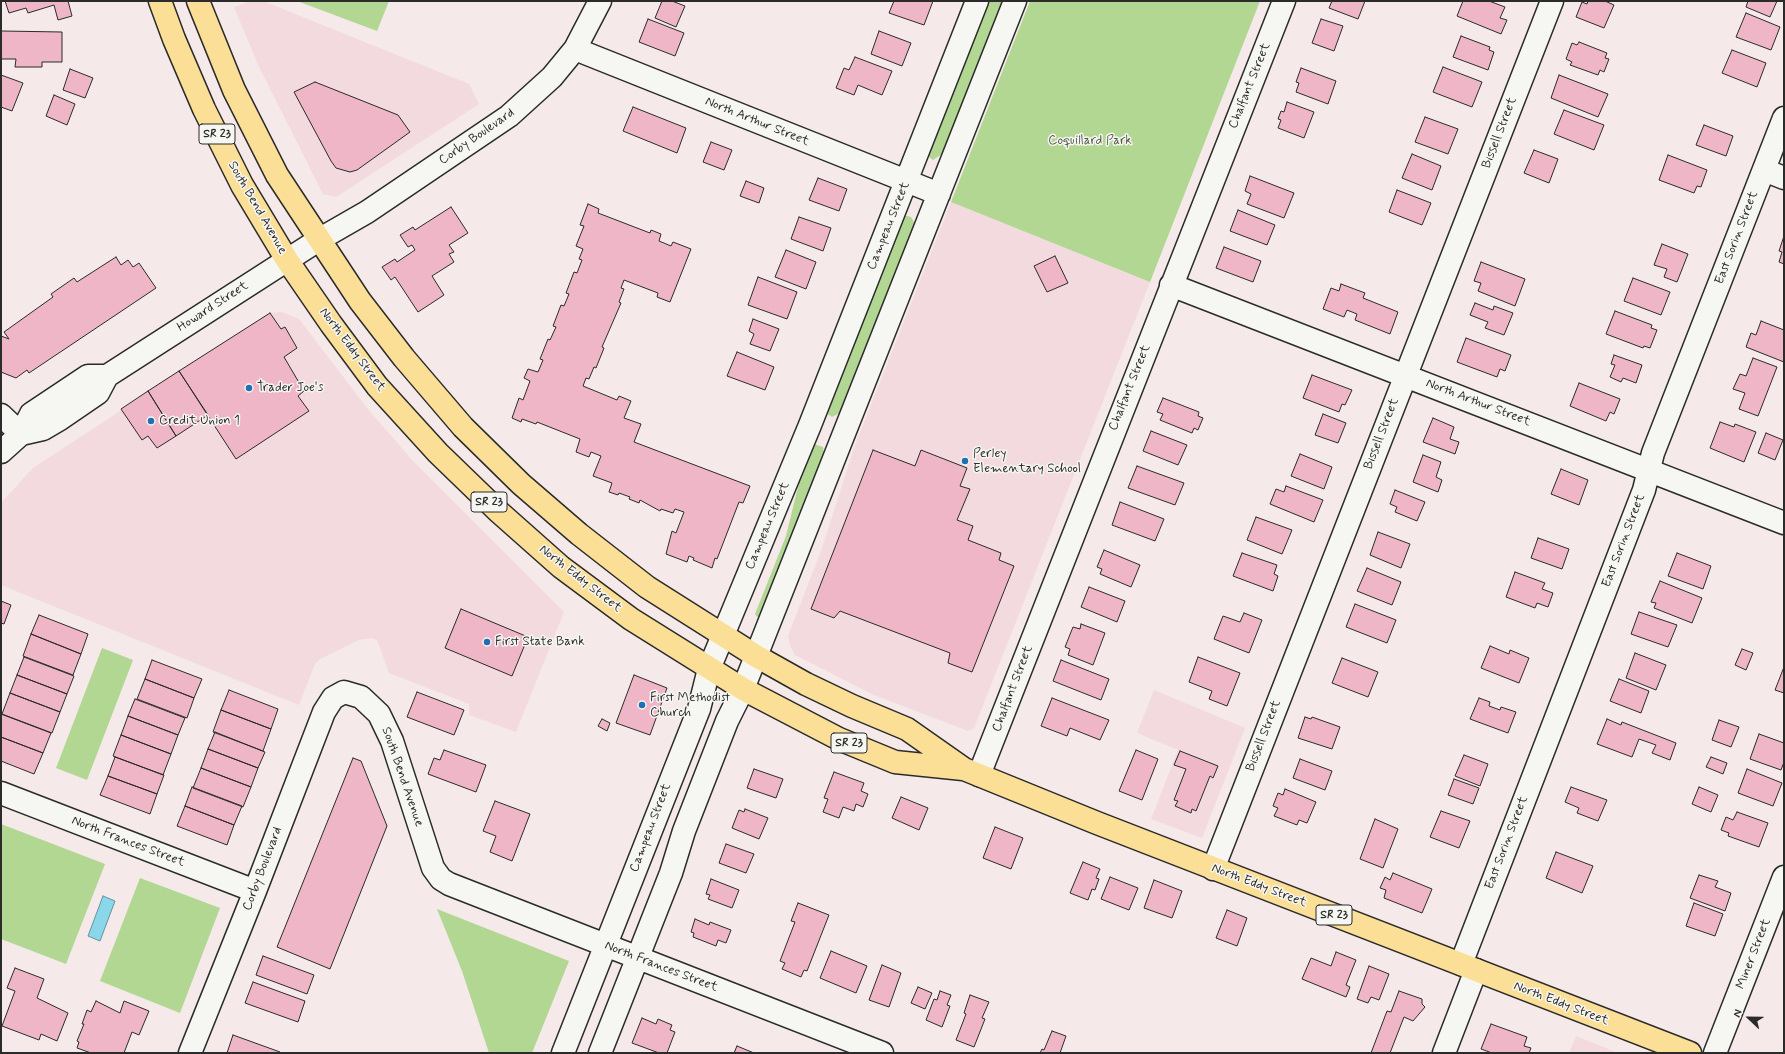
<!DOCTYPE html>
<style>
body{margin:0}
#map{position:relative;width:1785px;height:1054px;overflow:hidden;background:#f5e9e9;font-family:Mynerve,sans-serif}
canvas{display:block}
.frame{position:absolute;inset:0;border:2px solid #2b2b2b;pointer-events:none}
.north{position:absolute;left:1729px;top:998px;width:40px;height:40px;-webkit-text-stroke:3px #f6f6f2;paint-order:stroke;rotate:292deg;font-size:11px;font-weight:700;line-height:16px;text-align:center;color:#2b2b2b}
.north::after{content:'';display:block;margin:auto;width:14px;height:18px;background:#2b2b2b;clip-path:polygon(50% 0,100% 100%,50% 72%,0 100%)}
</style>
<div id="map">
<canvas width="1785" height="1054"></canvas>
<div class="frame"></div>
<div class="north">N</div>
</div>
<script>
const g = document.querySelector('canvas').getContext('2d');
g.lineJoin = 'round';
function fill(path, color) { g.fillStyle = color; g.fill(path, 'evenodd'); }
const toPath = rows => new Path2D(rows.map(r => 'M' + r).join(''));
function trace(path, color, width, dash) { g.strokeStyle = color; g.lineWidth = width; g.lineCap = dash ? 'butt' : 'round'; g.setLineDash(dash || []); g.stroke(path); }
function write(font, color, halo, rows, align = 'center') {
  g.font = font + ' Mynerve,sans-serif'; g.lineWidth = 3; g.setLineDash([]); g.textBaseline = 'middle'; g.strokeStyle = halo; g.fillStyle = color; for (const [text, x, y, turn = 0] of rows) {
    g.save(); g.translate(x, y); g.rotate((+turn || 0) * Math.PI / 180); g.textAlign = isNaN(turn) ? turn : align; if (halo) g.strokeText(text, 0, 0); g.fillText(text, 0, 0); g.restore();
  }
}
fill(toPath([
 [251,1,263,1,469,84,479,104,336,197,323,194,259,67,234,7],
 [951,202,1150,282,974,728,968,731,874,695,795,655,790,646,788,636,822,548,854,448],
 [282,312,299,319,367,408,413,461,564,612,516,732,469,715,469,704,389,673,377,640,372,638,359,640,320,659,315,664,299,705,1,585,1,503,33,468,270,313],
 [1154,690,1245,728,1202,838,1151,819,1178,750,1137,733],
 [1576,1036,1618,1053,1569,1053]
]), '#f3dadf');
fill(toPath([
 [297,1,389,1,377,31],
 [984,1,1002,1,942,154,933,160,927,155],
 [1030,1,1260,1,1150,282,951,202],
 [903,215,911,217,915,224,840,413,832,417,826,413],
 [814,444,823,447,824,453,761,615,757,617,755,614,786,536,807,450,810,445],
 [102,648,133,660,87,780,56,768],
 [1,824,105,864,66,964,1,939],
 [140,878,220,908,180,1013,100,981],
 [437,909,569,961,532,1053,489,1053,462,971]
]), '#b2d792');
const water = toPath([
 [103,896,115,901,100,941,88,936,103,896]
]);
fill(water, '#8ad7e9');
trace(water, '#64929d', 1);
const building = toPath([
 [5,1,68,1,72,16,58,20,54,5,28,13,26,8,9,13,5,1],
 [662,1,672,1,685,6,676,27,655,18,662,1],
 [894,1,933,1,924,25,889,13,894,1],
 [1332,1,1365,1,1358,19,1329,8,1332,1],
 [1463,1,1489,1,1505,7,1500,18,1507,20,1501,34,1457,16,1463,1],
 [1588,1,1605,1,1614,5,1604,28,1576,17,1582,2,1587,4,1588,1],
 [1748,1,1777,1,1770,17,1746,7,1748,1],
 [1746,13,1780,27,1771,50,1736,37,1746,13],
 [648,19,684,33,675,56,639,42,648,19],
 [1321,19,1343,26,1334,51,1312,43,1321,19],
 [1,31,62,32,62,62,42,62,42,67,15,67,16,59,1,59,1,31],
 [879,31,911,43,902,66,871,54,879,31],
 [1461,36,1490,47,1489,50,1494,52,1488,70,1453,57,1461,36],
 [1579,42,1607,53,1605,58,1609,59,1604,72,1600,70,1598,75,1570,65,1572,62,1566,59,1572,43,1577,45,1579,42],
 [1732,50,1766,63,1757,87,1722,73,1732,50],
 [855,57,892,71,882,95,858,85,854,95,836,88,844,68,849,70,855,57],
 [1443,67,1482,82,1472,107,1433,92,1443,67],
 [1301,68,1336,81,1328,104,1296,92,1299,83,1296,82,1301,68],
 [70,69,93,78,85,98,63,90,70,69],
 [1,75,23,83,12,111,1,107,1,75],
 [1559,75,1608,94,1598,117,1551,98,1559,75],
 [315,82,398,115,410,132,357,170,350,172,336,168,331,161,294,92,315,82],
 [54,95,75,104,67,125,46,116,54,95],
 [1287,102,1314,112,1304,138,1278,128,1281,120,1278,119,1281,111,1284,112,1287,102],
 [633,107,686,128,677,153,623,131,633,107],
 [1564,110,1604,125,1594,150,1554,134,1564,110],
 [1425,117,1458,129,1448,154,1415,142,1425,117],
 [1704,125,1733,136,1726,156,1696,145,1704,125],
 [711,142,732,150,724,170,703,162,711,142],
 [1534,150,1558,159,1549,183,1524,173,1534,150],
 [1412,154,1441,166,1432,190,1402,178,1412,154],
 [1668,155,1707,170,1701,187,1697,186,1694,193,1659,180,1668,155],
 [1250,176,1294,193,1284,218,1247,204,1251,194,1245,191,1250,176],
 [818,178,847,189,839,211,809,200,818,178],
 [746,181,764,188,759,203,740,196,746,181],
 [1397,190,1431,203,1422,225,1389,212,1397,190],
 [588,204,599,209,598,213,650,233,651,230,661,234,659,241,671,246,673,242,691,249,670,302,657,297,658,293,624,280,621,288,624,289,619,302,621,303,602,347,604,348,596,368,594,367,589,379,586,378,583,386,617,400,619,396,631,401,624,418,641,424,634,442,750,486,743,503,739,502,717,559,715,558,712,568,693,560,694,558,689,556,687,562,666,554,672,531,676,533,684,512,675,509,673,513,661,509,660,511,640,500,639,503,629,499,630,497,619,493,618,495,609,492,612,483,593,476,601,456,591,452,589,457,576,452,580,439,537,422,536,424,522,419,521,422,512,418,519,398,523,400,530,381,524,378,528,369,538,372,543,360,540,359,548,339,550,340,556,327,553,326,561,305,564,306,569,294,566,293,574,272,577,273,582,260,579,259,583,249,576,246,584,226,580,225,588,204],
 [451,207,468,233,449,245,454,252,449,254,454,262,432,276,444,295,418,312,395,277,391,280,382,267,395,259,397,262,415,250,412,245,408,247,400,235,413,227,415,230,451,207],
 [1238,210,1275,225,1267,245,1230,231,1238,210],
 [799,217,831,228,823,251,791,239,799,217],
 [1784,236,1784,264,1779,262,1782,252,1779,251,1784,236],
 [1662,244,1688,254,1677,282,1664,277,1667,269,1654,265,1662,244],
 [1224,247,1261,261,1253,282,1216,268,1224,247],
 [786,250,816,262,806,289,775,277,786,250],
 [1055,256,1068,283,1047,292,1034,266,1055,256],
 [116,257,121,265,128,260,133,267,139,263,156,288,29,373,27,370,16,378,1,372,1,336,9,339,4,332,53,297,51,294,74,278,77,282,116,257],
 [1481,262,1525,279,1515,306,1478,291,1481,283,1474,281,1481,262],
 [758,277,797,292,787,319,748,305,758,277],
 [1633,278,1670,292,1661,315,1624,301,1633,278],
 [1341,284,1365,293,1363,298,1398,312,1390,334,1355,320,1357,314,1347,310,1344,317,1323,309,1331,288,1339,291,1341,284],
 [1475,303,1493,310,1494,306,1513,313,1504,335,1485,328,1488,322,1470,315,1475,303],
 [1615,311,1652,325,1651,328,1657,330,1650,348,1644,346,1643,348,1606,334,1615,311],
 [270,313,281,329,285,327,297,348,284,357,304,391,298,396,309,411,236,459,179,371,270,313],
 [753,319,779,329,770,351,750,344,754,334,749,331,753,319],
 [1761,321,1784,330,1784,362,1746,347,1751,333,1756,335,1761,321],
 [1466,338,1511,355,1505,371,1500,369,1497,377,1457,362,1466,338],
 [737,352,774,367,765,390,727,376,737,352],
 [1614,355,1642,365,1636,383,1623,378,1621,382,1610,377,1615,365,1611,364,1614,355],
 [1753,358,1777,367,1758,416,1739,409,1745,393,1733,389,1740,374,1746,376,1753,358],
 [179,371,208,415,176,436,148,391,179,371],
 [1312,375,1352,390,1345,405,1342,404,1339,412,1303,398,1312,375],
 [1579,383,1620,399,1614,414,1610,412,1606,421,1570,406,1579,383],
 [148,391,176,436,157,448,148,436,142,440,121,409,148,391],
 [1163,398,1199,412,1198,416,1203,418,1198,430,1194,428,1192,433,1160,420,1163,414,1157,412,1163,398],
 [1323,414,1346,423,1338,443,1315,435,1323,414],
 [1433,418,1454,427,1450,439,1459,442,1455,454,1423,442,1433,418],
 [1720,422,1734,427,1735,424,1756,432,1744,462,1710,448,1720,422],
 [1151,431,1187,445,1178,465,1143,451,1151,431],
 [1766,433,1783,440,1775,460,1758,453,1766,433],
 [873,450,915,466,921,450,967,468,960,486,970,489,957,520,973,526,968,540,1001,553,999,560,1014,566,972,672,948,663,950,653,840,611,834,618,811,609,873,450],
 [1300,454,1332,467,1324,489,1291,476,1300,454],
 [1423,455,1441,462,1436,477,1442,480,1438,492,1413,482,1423,455],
 [1137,466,1184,483,1175,505,1128,488,1137,466],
 [1561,469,1588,480,1579,505,1551,494,1561,469],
 [1286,486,1323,500,1314,522,1270,504,1276,489,1284,492,1286,486],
 [1395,490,1425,502,1417,521,1395,512,1397,507,1390,504,1395,490],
 [1120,502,1164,519,1155,541,1112,525,1120,502],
 [1256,517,1292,530,1282,554,1247,540,1256,517],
 [1378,532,1410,544,1401,568,1370,555,1378,532],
 [1538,538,1569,549,1562,569,1531,558,1538,538],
 [1104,550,1140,565,1131,587,1100,574,1102,569,1097,567,1104,550],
 [1242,553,1277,565,1274,574,1278,576,1273,591,1233,576,1242,553],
 [1677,553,1711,566,1703,589,1668,576,1677,553],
 [1367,568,1401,582,1392,605,1357,591,1367,568],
 [1515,572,1545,583,1542,589,1553,593,1548,607,1537,603,1535,608,1506,597,1515,572],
 [1660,581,1702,598,1692,623,1654,608,1656,603,1651,602,1660,581],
 [1089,587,1125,601,1117,622,1081,607,1089,587],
 [1,601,11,605,4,624,1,623,1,601],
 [1355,604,1396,620,1387,643,1346,627,1355,604],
 [461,609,528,637,512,676,445,648,461,609],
 [1639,612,1677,625,1668,647,1631,634,1639,612],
 [1244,613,1262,620,1249,653,1214,639,1223,616,1240,622,1244,613],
 [39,615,88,634,81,654,31,634,39,615],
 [1081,624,1105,633,1093,665,1068,655,1070,649,1065,647,1073,627,1080,629,1081,624],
 [31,634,81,654,73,675,23,656,31,634],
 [1490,646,1509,654,1510,650,1529,658,1519,683,1481,668,1490,646],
 [1742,649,1753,653,1746,670,1735,665,1742,649],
 [1635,653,1666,665,1656,690,1626,678,1635,653],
 [24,657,74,676,67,694,17,675,24,657],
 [1198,657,1240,673,1227,706,1209,699,1212,691,1189,682,1198,657],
 [1342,658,1378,672,1368,697,1332,683,1342,658],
 [152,660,202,679,194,698,145,679,152,660],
 [1061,660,1109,679,1101,700,1053,681,1061,660],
 [1784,667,1784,693,1775,690,1784,667],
 [17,675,67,694,60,712,10,693,17,675],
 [634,675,667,688,650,735,616,723,634,675],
 [145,679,194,698,187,718,137,699,145,679],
 [1619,679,1649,691,1641,713,1610,701,1619,679],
 [229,690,278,709,271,729,221,710,229,690],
 [417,692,464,710,454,735,407,717,417,692],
 [10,693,60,712,52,733,2,714,10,693],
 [1052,698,1109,720,1100,740,1070,728,1067,736,1041,726,1052,698],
 [1479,698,1490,702,1489,706,1500,710,1501,707,1516,712,1508,733,1470,719,1479,698],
 [135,699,185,718,178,735,128,716,135,699],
 [221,710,271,729,263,751,213,732,221,710],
 [1,714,51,733,43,753,1,737,1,714],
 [128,716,178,735,171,754,121,735,128,716],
 [1305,717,1311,719,1312,717,1340,727,1332,749,1298,738,1305,717],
 [602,719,610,723,607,731,598,726,602,719],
 [1607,719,1621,725,1622,722,1676,743,1670,760,1652,753,1656,745,1639,739,1632,757,1597,744,1607,719],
 [1719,720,1739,727,1731,747,1712,740,1719,720],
 [215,732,265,752,258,768,208,749,215,732],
 [1759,734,1784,743,1784,762,1781,770,1750,759,1759,734],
 [121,735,171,754,163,775,113,756,121,735],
 [1,737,43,753,34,774,1,761,1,737],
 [208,749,258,768,251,787,201,768,208,749],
 [444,750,486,765,476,792,428,774,434,758,440,760,444,750],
 [1136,750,1158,759,1142,800,1119,791,1136,750],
 [1180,751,1218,766,1213,778,1210,776,1196,811,1192,809,1191,813,1175,806,1178,801,1174,800,1186,769,1174,765,1180,751],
 [1464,755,1488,764,1480,786,1455,776,1464,755],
 [115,757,164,775,157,794,108,776,115,757],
 [1711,757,1727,763,1723,774,1706,767,1711,757],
 [353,758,361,761,387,826,330,969,277,947,353,758],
 [1300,759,1332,771,1325,790,1293,778,1300,759],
 [201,768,251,787,243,807,193,788,201,768],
 [754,769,783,779,776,798,747,788,754,769],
 [1747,769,1782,783,1773,806,1738,793,1747,769],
 [834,772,864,783,861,791,868,794,863,807,856,804,854,811,843,807,839,818,823,812,828,799,824,798,834,772],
 [108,776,157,794,150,814,100,795,108,776],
 [1454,779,1479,788,1473,804,1448,795,1454,779],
 [192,787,242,806,234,825,185,806,192,787],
 [1571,787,1607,800,1598,821,1577,813,1579,808,1565,802,1571,787],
 [1699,787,1718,795,1711,812,1692,804,1699,787],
 [1285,789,1316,802,1307,823,1299,820,1297,825,1274,816,1278,808,1273,806,1278,793,1283,795,1285,789],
 [901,797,928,808,919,830,892,818,901,797],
 [495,801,530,814,512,861,490,852,496,836,483,831,495,801],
 [185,806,234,825,227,845,177,826,185,806],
 [745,809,768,818,759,839,732,828,739,810,744,812,745,809],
 [1441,811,1470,821,1459,848,1430,837,1441,811],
 [1737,812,1768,823,1759,847,1728,836,1729,833,1721,830,1726,817,1733,820,1737,812],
 [1375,819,1398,829,1383,868,1360,859,1375,819],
 [995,827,1023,838,1011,869,983,858,995,827],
 [726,844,754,854,746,873,719,863,726,844],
 [1556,852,1593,866,1582,893,1546,878,1556,852],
 [1083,862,1100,869,1096,878,1099,879,1095,890,1092,889,1088,900,1070,893,1083,862],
 [1393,873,1432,889,1422,913,1384,898,1386,890,1380,888,1385,877,1390,880,1393,873],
 [1699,875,1718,881,1715,887,1731,893,1725,911,1690,898,1699,875],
 [1110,877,1138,888,1129,910,1101,899,1110,877],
 [711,879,739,890,732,908,708,899,710,895,706,894,711,879],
 [1154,880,1182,891,1172,918,1144,908,1154,880],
 [798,903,829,915,807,971,804,970,801,977,782,969,785,963,780,961,795,922,791,921,798,903],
 [1694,903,1723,914,1715,936,1686,926,1694,903],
 [1227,910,1247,918,1237,946,1216,938,1227,910],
 [695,919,709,925,710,922,731,930,726,943,718,940,716,946,693,937,694,933,691,932,695,919],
 [831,951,867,966,856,993,820,978,831,951],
 [1336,952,1356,960,1346,985,1350,987,1346,997,1302,979,1311,958,1331,966,1336,952],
 [263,956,314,975,307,994,256,975,263,956],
 [882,965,901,973,889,1007,869,1000,882,965],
 [1369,966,1389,974,1379,1000,1371,997,1368,1003,1357,999,1369,966],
 [15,968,44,979,37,998,68,1013,57,1041,41,1034,39,1040,2,1026,15,991,7,988,15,968],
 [253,982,305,1001,298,1022,245,1003,253,982],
 [918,987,932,993,925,1009,911,1003,918,987],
 [940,991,951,995,947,1005,950,1006,942,1027,926,1020,934,999,937,1000,940,991],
 [1399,991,1422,999,1422,1004,1425,1007,1413,1021,1404,1017,1390,1053,1371,1053,1387,1011,1391,1012,1399,991],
 [970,995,989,1002,982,1018,985,1019,974,1047,956,1040,966,1014,964,1013,970,995],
 [96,1001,120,1013,124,1001,149,1011,139,1035,132,1032,124,1053,91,1053,77,1048,79,1042,77,1041,84,1024,82,1024,87,1010,91,1012,96,1001],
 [642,1018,656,1024,658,1019,672,1025,670,1030,675,1032,667,1053,659,1053,632,1043,642,1018],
 [1491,1024,1527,1037,1524,1046,1531,1048,1529,1053,1492,1053,1481,1049,1491,1024],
 [1052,1031,1066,1036,1060,1053,1040,1053,1042,1049,1044,1050,1052,1031],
 [233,1035,280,1052,280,1053,227,1053,233,1035],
 [737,1046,754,1053,734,1053,737,1046]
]);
fill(building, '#efb6c7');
trace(building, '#2b2b2b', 1);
const minor = toPath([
 [575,49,939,194],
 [1764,170,1784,178],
 [1171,285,1784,523],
 [107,376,320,239,367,212,509,116,552,77,575,49,600,1],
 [1,415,21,434],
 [1,452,21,434,31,414,88,376,107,376,98,393,60,419,43,429,21,434],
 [979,775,1284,1],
 [1,793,255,891],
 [1213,869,1552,1],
 [1461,964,1644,490,1653,453,1784,118],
 [190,1053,255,891,324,712,333,698,344,692,361,697,379,714,392,741,433,868,441,879,449,884,882,1053],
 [563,1053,699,709,709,669,810,425,977,1],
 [600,1053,671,873,684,831,727,721,743,689,1015,1],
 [1444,1053,1476,970],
 [1715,1053,1784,877]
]);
const major = toPath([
 [160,1,174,39,204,109,242,185,287,260,331,324,377,386,438,453,499,512,561,567,631,619,743,689,839,739,895,762,963,769],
 [198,1,234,90,277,175,360,301,404,358,463,427,521,484,579,534,647,587,756,656,806,684,852,706,907,729,964,769,1097,823,1690,1053]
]);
trace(minor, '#2b2b2b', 25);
trace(major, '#2b2b2b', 25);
trace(minor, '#f6f6f2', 22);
trace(major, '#fbdf96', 22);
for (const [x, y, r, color] of [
 [249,388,4,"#1f6fb2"],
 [151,421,4,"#1f6fb2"],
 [965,461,4,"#1f6fb2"],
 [487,642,4,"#1f6fb2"],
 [642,705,4,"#1f6fb2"]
]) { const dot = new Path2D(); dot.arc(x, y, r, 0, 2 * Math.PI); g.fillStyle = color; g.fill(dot); trace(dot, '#f6f6f2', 1.5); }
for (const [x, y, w] of [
 [217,134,36],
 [489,502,36],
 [849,743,36],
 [1334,915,36]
]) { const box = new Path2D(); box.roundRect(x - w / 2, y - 10, w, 20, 3); g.fillStyle = '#f6f6f2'; g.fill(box); trace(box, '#2b2b2b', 1); }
write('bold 12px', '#2b2b2b', null, [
 ["SR 23",217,134],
 ["SR 23",489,502],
 ["SR 23",849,743],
 ["SR 23",1334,915]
]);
write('13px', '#2b2b2b', '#f6f6f2', [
 ["Chalfant Street",1250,86,-68],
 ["North Arthur Street",757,122,22],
 ["Bissell Street",1500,133,-69],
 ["Corby Boulevard",477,137,-35],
 ["South Bend Avenue",257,208,60],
 ["Campeau Street",889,226,-68],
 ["East Sorin Street",1737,238,-69],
 ["Howard Street",213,307,-33],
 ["North Eddy Street",352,350,53],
 ["Chalfant Street",1130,388,-68],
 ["North Arthur Street",1478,403,21],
 ["Bissell Street",1382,434,-69],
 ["Campeau Street",768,526,-67],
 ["East Sorin Street",1624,541,-69],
 ["North Eddy Street",580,579,38],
 ["Chalfant Street",1013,689,-69],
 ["Bissell Street",1264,736,-69],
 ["South Bend Avenue",402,777,71],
 ["Campeau Street",651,828,-69],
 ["North Frances Street",128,842,21],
 ["East Sorin Street",1507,843,-69],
 ["Corby Boulevard",263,869,-69],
 ["North Eddy Street",1259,886,21],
 ["Miner Street",1754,954,-69],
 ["North Frances Street",661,967,21],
 ["North Eddy Street",1561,1004,21]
]);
write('13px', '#4d5645', '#f6f6f2', [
 ["Coquillard Park",1090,141]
]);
write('13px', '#2b2b2b', '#f6f6f2', [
 ["Trader Joe's",257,388],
 ["Credit Union 1",159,421],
 ["Perley",973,454],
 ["Elementary School",973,469],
 ["First State Bank",495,642],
 ["First Methodist",650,698],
 ["Church",650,713]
], 'left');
</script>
